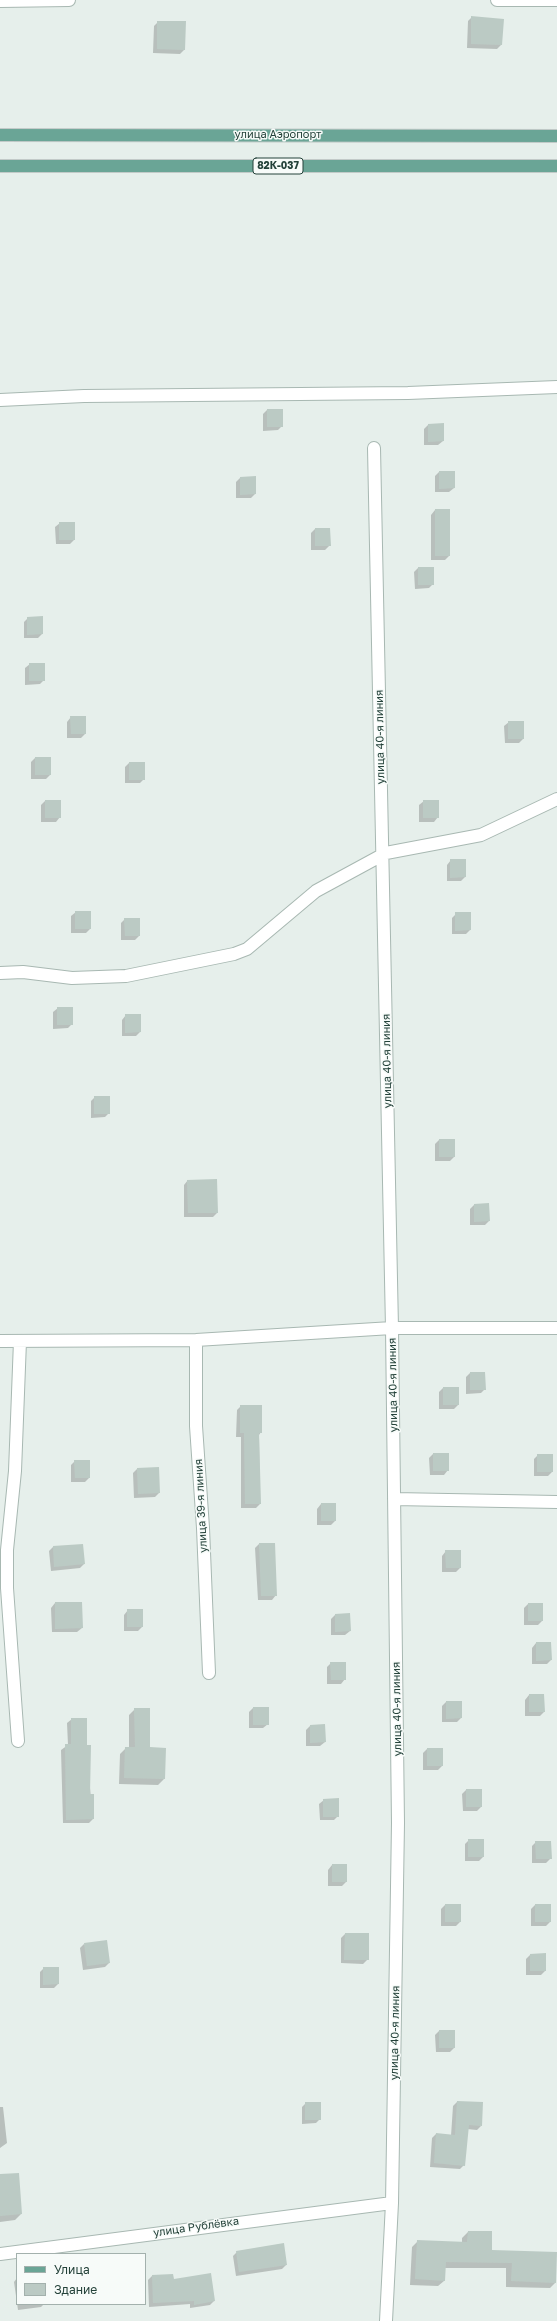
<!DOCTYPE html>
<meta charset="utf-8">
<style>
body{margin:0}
#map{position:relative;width:557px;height:2321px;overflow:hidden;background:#e6efeb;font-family:"Golos Text",sans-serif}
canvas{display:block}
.legend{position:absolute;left:16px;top:2253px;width:130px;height:52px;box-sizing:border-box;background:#f7fbf9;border:1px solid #a3b1ad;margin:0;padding:5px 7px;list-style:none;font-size:12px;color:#24423a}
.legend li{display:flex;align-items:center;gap:8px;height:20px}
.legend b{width:20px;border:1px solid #a3b1ad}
</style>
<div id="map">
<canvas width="557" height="2321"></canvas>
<ul class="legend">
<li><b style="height:5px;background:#6aa596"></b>Улица</li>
<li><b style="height:11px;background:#bbcac4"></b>Здание</li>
</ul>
</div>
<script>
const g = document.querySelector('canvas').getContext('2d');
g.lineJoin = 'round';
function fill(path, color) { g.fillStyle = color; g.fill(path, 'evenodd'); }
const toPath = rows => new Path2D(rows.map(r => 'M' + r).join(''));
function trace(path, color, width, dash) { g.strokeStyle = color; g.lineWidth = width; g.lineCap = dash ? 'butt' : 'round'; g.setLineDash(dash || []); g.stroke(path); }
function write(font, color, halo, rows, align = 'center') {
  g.font = font + ' "Golos Text",sans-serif'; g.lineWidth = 3; g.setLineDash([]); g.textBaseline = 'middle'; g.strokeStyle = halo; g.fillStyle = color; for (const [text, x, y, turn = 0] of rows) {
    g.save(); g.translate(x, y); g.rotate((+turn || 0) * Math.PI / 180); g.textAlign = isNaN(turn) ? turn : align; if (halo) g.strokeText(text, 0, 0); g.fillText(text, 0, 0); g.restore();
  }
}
fill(toPath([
 [472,17,501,45,497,49,467,48,468,21],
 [158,22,185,22,184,50,180,54,153,53,154,26],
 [267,410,282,426,278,430,263,431,263,414],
 [428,425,443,441,438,445,424,445,424,429],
 [439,472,454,488,449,492,435,492,435,476],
 [240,478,255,494,251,498,236,498,236,482],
 [435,510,449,556,445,560,431,560,431,515],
 [60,523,74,540,70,544,56,544,55,527],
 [315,529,330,545,325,550,311,550,311,533],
 [418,568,433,584,429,588,415,589,414,572],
 [42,617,42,634,38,638,24,638,24,622,28,618],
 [30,664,44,680,40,684,25,685,25,668],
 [71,717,85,734,81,738,67,738,67,722],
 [509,722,523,739,519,743,505,743,504,726],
 [35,758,50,775,46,779,31,779,31,762],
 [129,763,144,779,140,783,125,783,125,767],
 [45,801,60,817,56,822,41,822,41,805],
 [424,801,438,817,434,822,419,822,419,805],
 [451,860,465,877,461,881,447,881,447,865],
 [76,912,90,929,86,933,71,933,71,916],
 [456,914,470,930,466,934,452,934,452,918],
 [125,919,139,936,135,940,121,940,121,923],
 [58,1008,72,1024,68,1028,53,1029,53,1012],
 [126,1015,140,1015,140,1032,136,1036,122,1036,122,1020],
 [95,1097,109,1113,105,1117,91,1118,91,1101],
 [439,1140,454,1157,450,1161,435,1161,435,1144],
 [188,1180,217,1213,213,1217,184,1217,184,1185],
 [488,1204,489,1221,485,1225,470,1225,470,1209,474,1205],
 [470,1373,485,1389,481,1393,466,1394,466,1377],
 [443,1388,458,1405,454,1409,439,1409,439,1392],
 [241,1406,261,1432,259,1435,260,1504,256,1508,241,1508,241,1437,236,1437,237,1410],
 [433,1454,448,1470,444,1475,430,1475,429,1458],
 [538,1455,552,1472,548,1476,534,1476,534,1459],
 [75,1461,89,1478,85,1482,71,1482,71,1465],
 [137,1469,159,1493,155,1497,134,1498,133,1473],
 [321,1504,335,1504,335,1521,331,1525,317,1525,317,1509],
 [259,1544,276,1595,272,1600,258,1600,255,1548],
 [82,1545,84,1564,80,1568,51,1571,49,1551,53,1547],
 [446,1551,460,1568,456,1572,442,1572,442,1556],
 [55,1603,82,1628,77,1632,52,1632,51,1608],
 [528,1604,542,1621,538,1625,524,1625,524,1608],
 [128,1610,142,1627,138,1631,124,1631,124,1615],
 [335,1615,350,1631,345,1635,331,1635,331,1619],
 [536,1643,550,1643,551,1660,547,1664,532,1664,532,1648],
 [331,1663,345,1679,341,1684,327,1684,327,1667],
 [529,1695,544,1712,540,1716,525,1716,525,1700],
 [446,1702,461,1702,461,1718,457,1722,442,1722,442,1706],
 [253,1708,268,1724,263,1728,249,1728,249,1712],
 [135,1709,150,1748,165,1749,164,1779,158,1785,119,1784,120,1754,126,1748,129,1748,129,1715],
 [72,1719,86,1746,93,1819,89,1823,63,1823,61,1750,68,1745,67,1723],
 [310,1726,325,1742,320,1746,306,1746,306,1730],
 [427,1749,442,1766,438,1770,423,1770,423,1753],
 [466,1790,481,1807,477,1811,463,1811,462,1794],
 [324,1800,338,1816,334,1820,320,1820,319,1804],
 [469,1840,483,1857,479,1861,465,1861,465,1844],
 [536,1842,551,1858,546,1863,532,1863,532,1846],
 [332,1865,346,1865,346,1882,342,1886,328,1886,328,1870],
 [445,1905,460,1922,456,1926,441,1926,441,1909],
 [535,1905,550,1922,546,1926,531,1926,531,1909],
 [345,1934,368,1959,363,1964,341,1963,341,1938],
 [84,1944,109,1963,105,1967,83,1970,80,1948],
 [530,1955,545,1971,541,1975,526,1975,526,1959],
 [44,1968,58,1968,58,1984,54,1988,40,1988,40,1972],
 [439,2031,454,2048,450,2052,436,2052,435,2035],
 [457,2102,481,2126,477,2130,467,2129,464,2165,460,2169,430,2167,432,2138,436,2134,451,2136,453,2106],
 [306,2103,320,2119,316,2123,302,2124,302,2107],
 [0,2107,3,2107,7,2143,0,2148],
 [18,2174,21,2214,15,2220,0,2222,0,2175],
 [468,2232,491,2251,556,2282,550,2288,506,2287,506,2268,445,2268,444,2281,438,2286,410,2285,412,2247,418,2241,462,2243,462,2238],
 [237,2252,286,2265,282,2269,236,2276,233,2256],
 [152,2276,173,2281,214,2301,210,2305,190,2308,190,2304,149,2307,148,2280],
 [17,2278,17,2304,44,2304,41,2307,18,2310,14,2282]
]), '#0003');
fill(toPath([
 [471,16,504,19,502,45,471,44],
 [157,21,186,21,185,50,157,49],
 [267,409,283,409,283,427,267,427],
 [444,423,444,441,428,442,428,424],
 [439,471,455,471,455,488,439,489],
 [256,476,256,494,240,495,240,477],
 [435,509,450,509,450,556,435,556],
 [59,522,75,522,75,540,59,540],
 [315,528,330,528,331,546,315,546],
 [418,567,434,567,434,585,418,585],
 [43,616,43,634,27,635,27,617],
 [29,663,45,663,45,681,29,681],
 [70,716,86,716,86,734,71,734],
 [508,721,524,721,524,739,508,739],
 [35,757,51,757,51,775,35,775],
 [129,762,145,762,145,780,129,780],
 [45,800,61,800,61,818,45,818],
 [423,800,439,800,439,818,423,818],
 [450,859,466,859,466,877,450,878],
 [75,911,91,911,91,929,75,929],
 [455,912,471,912,471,930,455,931],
 [124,918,140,918,140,936,125,936],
 [57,1007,73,1007,73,1025,57,1025],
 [125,1014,141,1014,141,1032,125,1033],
 [94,1096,110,1096,110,1114,94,1114],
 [439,1139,455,1139,455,1157,439,1157],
 [217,1179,218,1213,188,1213,187,1180],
 [489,1203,490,1221,474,1222,474,1204],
 [470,1372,485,1372,486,1390,470,1390],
 [443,1387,459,1387,459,1405,443,1405],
 [240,1405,262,1405,262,1433,259,1433,261,1504,245,1504,244,1433,240,1433],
 [433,1453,449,1453,449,1471,433,1471],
 [537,1454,553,1454,553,1472,537,1472],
 [74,1460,90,1460,90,1478,75,1478],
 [159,1467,160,1493,138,1494,137,1468],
 [321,1503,336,1503,336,1521,321,1521],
 [259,1543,275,1543,277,1596,261,1596],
 [83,1544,85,1564,54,1567,53,1546],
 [445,1550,461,1550,461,1568,446,1568],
 [55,1602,82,1602,83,1628,55,1629],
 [528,1603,543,1603,543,1621,528,1621],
 [127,1609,143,1609,143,1627,127,1627],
 [350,1613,351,1631,335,1632,335,1614],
 [536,1642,551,1642,552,1660,536,1661],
 [330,1662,346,1662,346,1680,331,1680],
 [529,1694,544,1694,545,1712,529,1712],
 [446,1701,462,1701,462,1718,446,1719],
 [253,1707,269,1707,269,1725,253,1725],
 [134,1708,150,1708,150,1747,166,1748,165,1779,124,1778,125,1747,135,1747],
 [71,1718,87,1718,87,1745,91,1745,90,1794,94,1794,94,1819,66,1820,65,1744,71,1744],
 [325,1724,326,1742,310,1743,310,1725],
 [427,1748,443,1748,443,1766,427,1766],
 [466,1789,482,1789,482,1807,466,1807],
 [339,1798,339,1817,323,1817,323,1799],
 [468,1839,484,1839,484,1857,468,1857],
 [535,1841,551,1841,552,1859,536,1859],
 [332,1864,347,1864,347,1882,332,1882],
 [445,1904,461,1904,461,1922,445,1922],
 [535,1904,551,1904,551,1922,535,1922],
 [345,1933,369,1933,369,1960,344,1960],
 [107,1940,110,1963,87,1966,84,1943],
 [546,1953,546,1971,530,1971,530,1954],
 [43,1967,59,1967,59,1984,43,1985],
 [439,2030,455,2030,455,2048,439,2048],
 [457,2101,483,2102,482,2126,469,2125,465,2166,434,2163,436,2133,455,2135],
 [305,2102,321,2102,321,2120,305,2120],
 [19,2173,22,2214,0,2216,0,2174],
 [468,2231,492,2231,492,2250,557,2252,556,2283,511,2281,512,2263,446,2262,445,2281,415,2279,417,2240,467,2242],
 [284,2243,287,2265,239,2272,236,2251],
 [211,2273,215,2301,194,2305,194,2301,153,2303,152,2275,173,2274,174,2279]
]), '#bbcac4');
const minor = toPath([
 [497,0,557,0],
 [0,1,69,0],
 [0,400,84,396,408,393,557,387],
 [374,448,392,1328,398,1823,392,2203,386,2321],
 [0,973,23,972,72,978,126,976,234,954,247,949,316,891,386,853,481,835,557,799],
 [196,1340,196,1426,203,1528,209,1673],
 [0,1341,196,1340,392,1328,557,1328],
 [394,1499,557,1502],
 [18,1741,7,1588,7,1550,15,1471,20,1341],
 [0,2254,392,2203]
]);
const major = toPath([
 [0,135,557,136],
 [0,166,557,166]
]);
trace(minor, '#a8b8b2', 14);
trace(major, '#c2cac8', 14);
trace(minor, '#fff', 12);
trace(major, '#6aa596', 12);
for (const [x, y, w] of [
 [278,166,50]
]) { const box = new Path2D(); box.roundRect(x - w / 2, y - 8, w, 16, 3); g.fillStyle = '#f7fbf9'; g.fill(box); trace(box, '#24423a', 1); }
write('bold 10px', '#24423a', null, [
 ["82К-037",278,166]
]);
write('11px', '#24423a', '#f7fbf9', [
 ["улица Аэропорт",278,135],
 ["улица 40-я линия",380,737,-91],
 ["улица 40-я линия",387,1061,-91],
 ["улица 40-я линия",393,1385,-91],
 ["улица 39-я линия",201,1506,-93],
 ["улица 40-я линия",397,1709,-91],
 ["улица 40-я линия",395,2033,-89],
 ["улица Рублёвка",196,2227,-8]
]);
</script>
